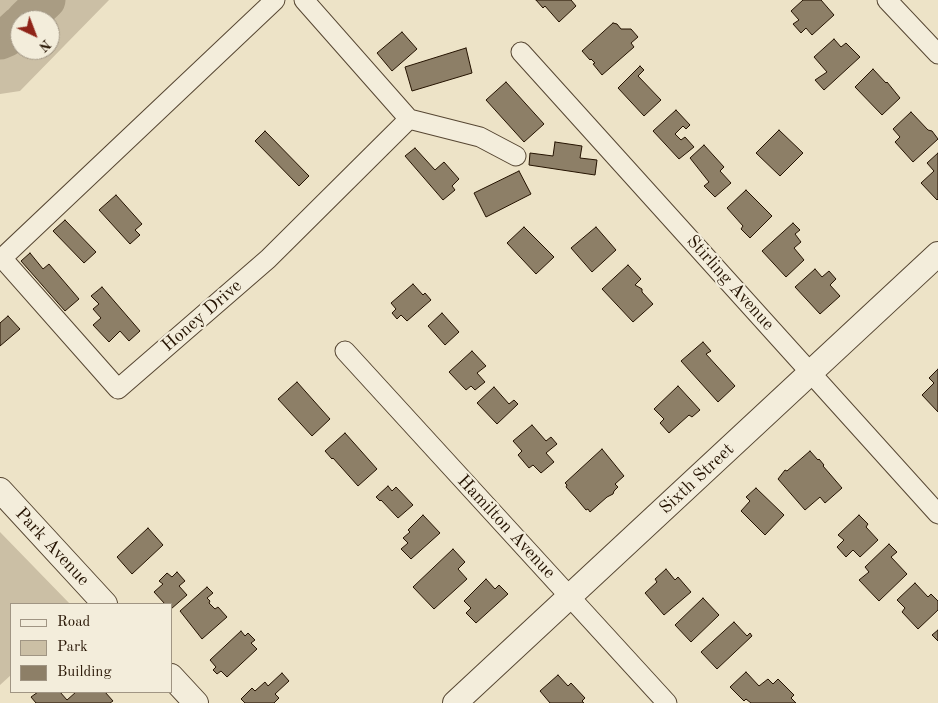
<!DOCTYPE html>
<style>
body{margin:0}
#map{position:relative;width:938px;height:703px;overflow:hidden;background:#ede3c7;font-family:"Old Standard TT",serif}
canvas{display:block}
.legend{position:absolute;left:10px;top:603px;width:162px;height:90px;box-sizing:border-box;background:#f3eddb;border:1px solid #a09583;margin:0;padding:6px 9px;list-style:none;font-size:15px;color:#241200}
.legend li{display:flex;align-items:center;gap:10px;height:25px}
.legend b{width:25px;border:1px solid #a09583}
.north{position:absolute;left:10px;top:10px;width:50px;height:50px;box-sizing:border-box;background:#f3eddb;border:1px solid #a09583;border-radius:50%;rotate:137deg;font-size:14px;font-weight:700;line-height:20px;text-align:center;color:#241200}
.north::after{content:'';display:block;margin:auto;width:18px;height:22px;background:#8f2418;clip-path:polygon(50% 0,100% 100%,50% 72%,0 100%)}
</style>
<div id="map">
<canvas width="938" height="703"></canvas>
<ul class="legend">
<li><b style="height:6px;background:#f3eddb"></b>Road</li>
<li><b style="height:14px;background:#cbbfa5"></b>Park</li>
<li><b style="height:14px;background:#8d7f67"></b>Building</li>
</ul>
<div class="north">N</div>
</div>
<script>
const g = document.querySelector('canvas').getContext('2d');
g.lineJoin = 'round';
function fill(path, color) { g.fillStyle = color; g.fill(path, 'evenodd'); }
const toPath = rows => new Path2D(rows.map(r => 'M' + r).join(''));
function trace(path, color, width, dash) { g.strokeStyle = color; g.lineWidth = width; g.lineCap = dash ? 'butt' : 'round'; g.setLineDash(dash || []); g.stroke(path); }
function write(font, color, halo, rows, align = 'center') {
  g.font = font + ' "Old Standard TT",serif'; g.lineWidth = 4.5; g.setLineDash([]); g.textBaseline = 'middle'; g.strokeStyle = halo; g.fillStyle = color; for (const [text, x, y, turn = 0] of rows) {
    g.save(); g.translate(x, y); g.rotate((+turn || 0) * Math.PI / 180); g.textAlign = isNaN(turn) ? turn : align; if (halo) g.strokeText(text, 0, 0); g.fillText(text, 0, 0); g.restore();
  }
}
fill(toPath([
 [0,0,109,0,20,91,0,94],
 [20,20,50,20,50,50,20,50],
 [0,532,70,604,11,604,11,675,0,685]
]), '#cbbfa5');
trace(toPath([
 [25,20,46,0],
 [0,40,7,37,20,25]
]), '#a99c83', 39);
const building = toPath([
 [536,0,571,0,576,6,559,22,545,6,543,8,536,0],
 [803,0,821,0,834,15,812,35,806,28,801,33,793,24,799,20,791,11,803,0],
 [613,23,617,24,621,29,631,29,638,37,631,43,634,47,602,75,593,64,595,63,591,59,590,60,582,51,613,23],
 [402,32,417,49,392,71,377,53,402,32],
 [834,39,841,47,846,43,860,57,824,90,815,80,827,72,814,57,834,39],
 [466,48,472,73,412,91,405,67,466,48],
 [640,66,644,70,638,76,661,100,644,116,618,88,640,66],
 [873,69,886,83,887,82,900,98,882,115,855,87,873,69],
 [506,82,544,124,524,142,486,100,506,82],
 [676,110,690,125,686,129,683,126,675,134,681,140,685,137,694,147,679,159,653,131,676,110],
 [911,112,928,130,932,131,938,139,913,162,895,142,900,137,893,129,911,112],
 [779,130,803,153,780,176,756,153,779,130],
 [265,131,309,176,299,186,255,141,265,131],
 [555,142,582,146,580,158,597,160,595,175,529,165,530,153,553,156,555,142],
 [704,145,724,167,720,171,731,183,715,197,704,186,709,182,690,158,704,145],
 [415,148,435,170,444,162,459,179,452,186,455,190,443,200,405,156,415,148],
 [938,153,938,199,937,200,921,183,934,171,927,163,938,153],
 [519,171,531,194,486,217,474,193,519,171],
 [746,190,772,216,750,238,741,229,743,226,727,208,746,190],
 [116,195,142,224,135,230,140,235,130,244,99,210,116,195],
 [65,220,96,252,84,263,53,231,65,220],
 [793,223,800,230,795,234,801,242,794,248,804,260,786,277,762,251,793,223],
 [524,227,554,257,536,274,507,243,524,227],
 [596,227,616,250,592,272,571,248,596,227],
 [30,253,43,269,49,264,79,299,65,311,21,261,30,253],
 [628,265,641,279,635,285,642,289,642,292,653,304,633,322,602,289,628,265],
 [815,269,822,277,829,271,836,279,830,285,840,296,820,314,795,287,815,269],
 [413,284,423,295,425,293,431,300,407,321,401,315,397,319,392,313,396,309,391,303,413,284],
 [102,287,140,331,129,341,120,331,109,342,93,325,101,318,93,309,99,304,91,296,102,287],
 [442,313,459,332,445,345,428,326,442,313],
 [8,316,20,329,0,346,0,323,8,316],
 [703,342,711,351,706,354,735,386,718,402,681,361,703,342],
 [472,351,486,366,477,373,485,382,475,390,471,386,466,390,449,372,472,351],
 [938,369,938,412,922,395,934,383,929,378,938,369],
 [297,382,330,419,312,436,278,399,297,382],
 [678,386,700,410,692,417,689,415,669,433,660,423,664,419,654,409,678,386],
 [494,387,509,404,514,400,518,404,497,424,477,403,494,387],
 [532,425,546,441,551,437,557,444,546,453,554,462,541,473,533,465,529,468,518,455,522,451,513,441,532,425],
 [345,433,377,469,358,486,333,458,332,459,325,451,345,433],
 [602,449,624,476,615,484,618,487,614,491,613,494,607,497,590,512,588,509,586,510,576,498,566,487,567,485,565,483,602,449],
 [810,451,818,460,819,459,824,465,823,466,842,488,825,503,820,497,805,510,778,479,785,470,787,471,810,451],
 [388,486,392,491,396,487,413,505,398,518,381,500,380,501,376,497,388,486],
 [756,488,784,515,765,535,741,511,750,501,746,497,756,488],
 [423,515,440,533,411,559,401,549,408,543,403,538,410,532,408,530,423,515],
 [859,515,868,524,866,527,878,540,860,557,853,550,846,557,837,547,844,540,838,535,859,515],
 [148,528,163,545,132,574,117,557,148,528],
 [889,544,897,552,891,557,907,574,879,601,859,580,869,572,865,567,889,544],
 [453,549,465,562,458,569,467,579,434,609,413,587,453,549],
 [666,569,675,580,678,577,691,592,664,615,645,593,657,582,655,579,666,569],
 [177,572,185,581,179,586,187,595,171,609,171,604,165,604,154,592,163,584,159,581,167,573,172,577,177,572],
 [486,579,495,589,499,585,508,594,476,623,466,613,471,608,464,601,486,579],
 [915,583,928,597,931,594,938,601,938,610,918,629,902,612,905,608,897,600,915,583],
 [207,587,213,593,207,598,210,601,209,603,215,609,218,607,227,617,202,639,180,611,207,587],
 [703,598,719,615,691,642,675,625,703,598],
 [734,622,747,636,750,633,752,636,717,669,701,652,734,622],
 [938,630,938,641,932,635,938,630],
 [241,631,245,636,248,633,255,640,251,643,257,649,227,677,221,671,217,674,213,670,216,667,210,660,241,631],
 [746,672,759,686,768,679,773,684,778,679,794,695,791,698,796,703,751,703,746,699,744,701,730,687,746,672],
 [282,673,289,681,275,694,279,698,274,703,245,703,241,699,252,688,255,691,265,682,268,686,282,673],
 [558,675,568,686,571,683,585,698,582,701,584,703,550,703,540,691,558,675],
 [38,692,60,692,67,700,76,692,105,692,113,701,110,703,36,703,31,697,38,692]
]);
fill(building, '#8d7f67');
trace(building, '#241200', 1);
const minor = toPath([
 [304,0,409,119,480,137,516,156],
 [887,0,938,54],
 [521,52,938,514],
 [2,258,118,389,268,259,409,119],
 [0,260,275,0],
 [345,351,667,703]
]);
const tertiary = toPath([
 [0,490,105,604],
 [171,676,196,703],
 [455,703,938,254]
]);
trace(minor, '#564632', 21);
trace(tertiary, '#564632', 26);
trace(minor, '#f3eddb', 19);
trace(tertiary, '#f3eddb', 24);
write('18px', '#241200', '#f3eddb', [
 ["Stirling Avenue",730,283,48],
 ["Honey Drive",202,316,-41],
 ["Sixth Street",697,479,-43],
 ["Hamilton Avenue",506,527,47],
 ["Park Avenue",52,547,47]
]);
</script>
